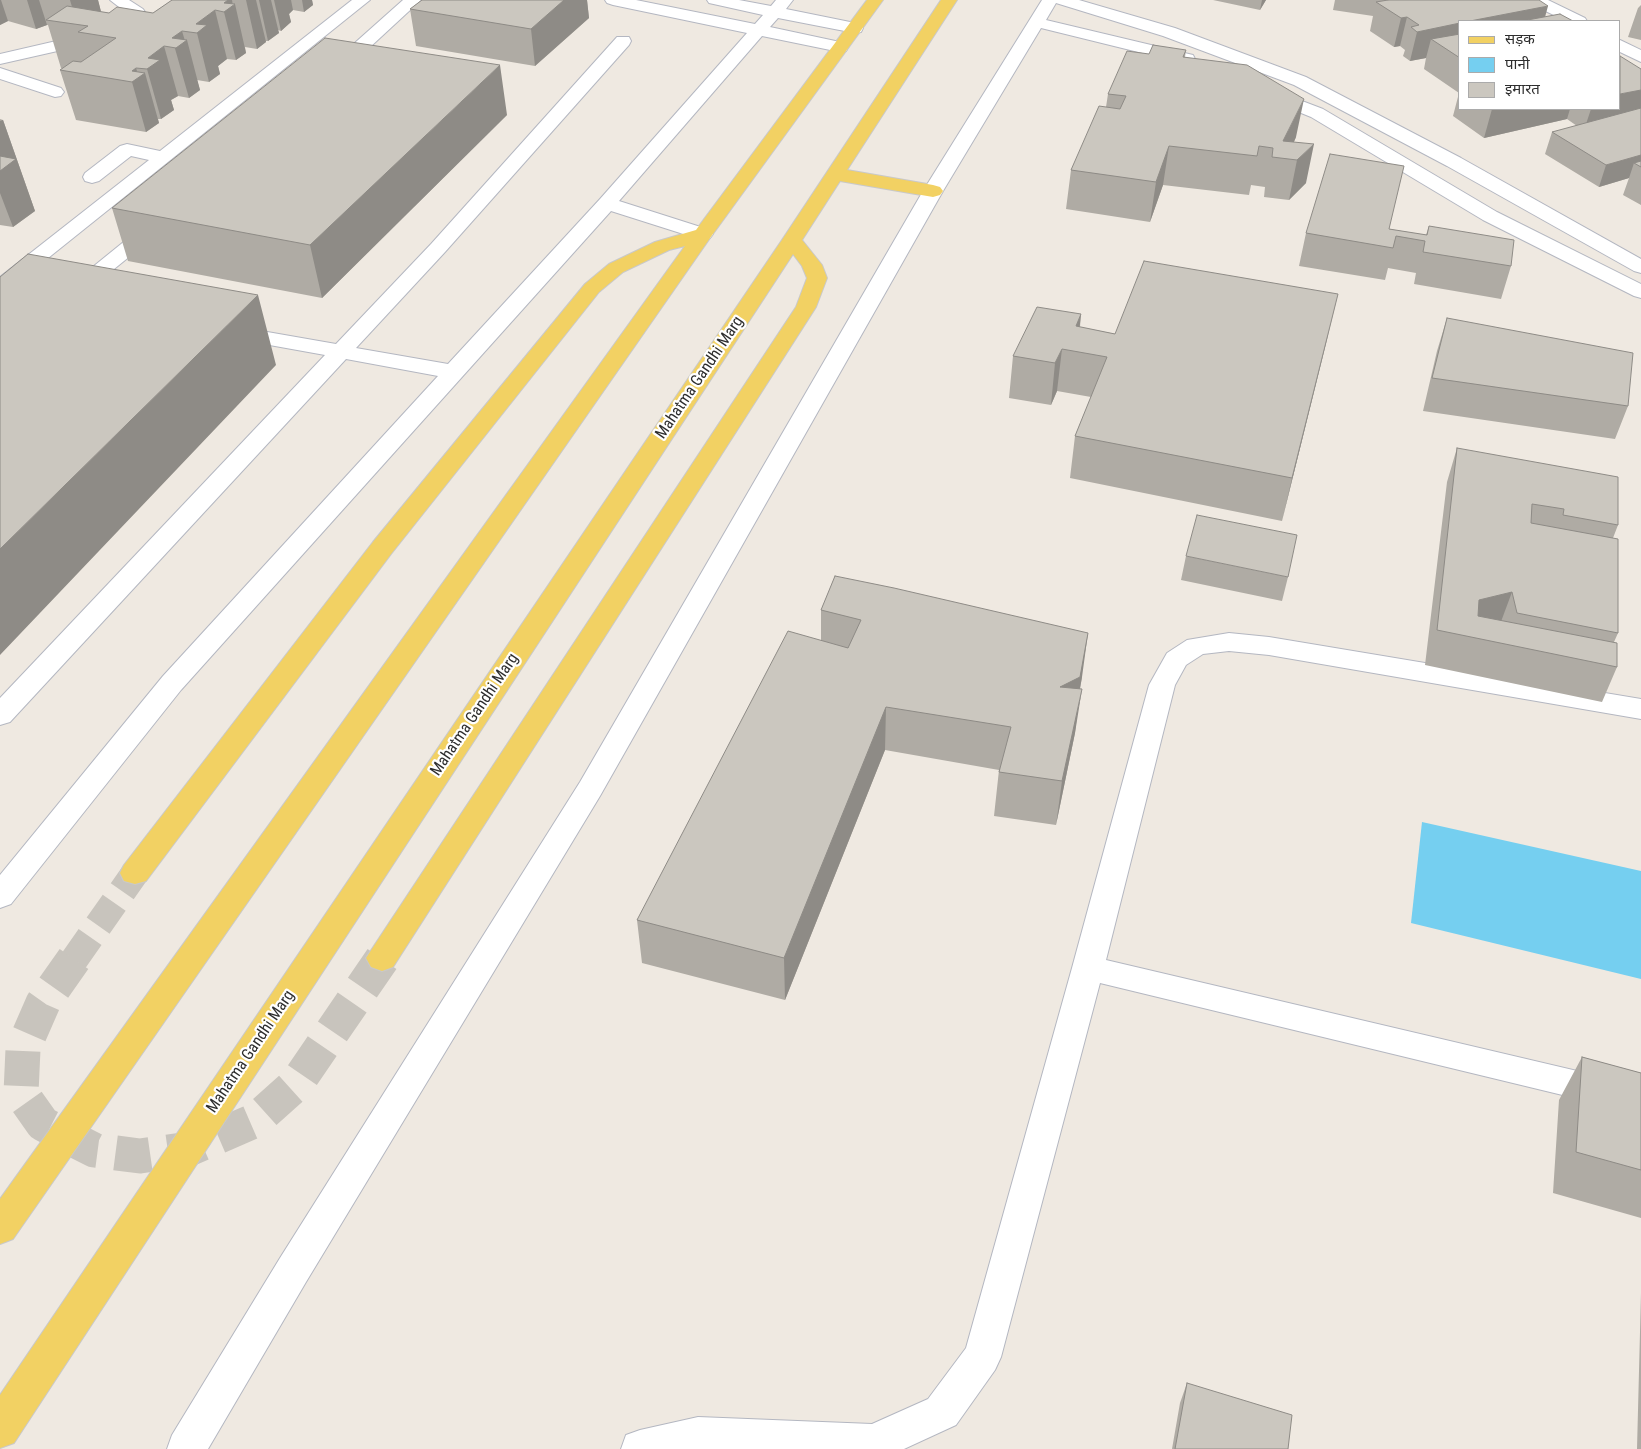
<!DOCTYPE html>
<meta charset="utf-8">
<style>
body{margin:0}
#map{position:relative;width:1641px;height:1449px;overflow:hidden;background:#efe9e1;font-family:"Roboto Condensed","Noto Sans Devanagari",sans-serif}
canvas{display:block}
.legend{position:absolute;left:1458px;top:20px;width:162px;height:90px;box-sizing:border-box;background:#fff;border:1px solid #ababab;margin:0;padding:6px 9px;list-style:none;font-size:15px;color:#2e2e2e}
.legend li{display:flex;align-items:center;gap:10px;height:25px}
.legend b{width:25px;border:1px solid #ababab}
</style>
<div id="map">
<canvas width="1641" height="1449"></canvas>
<ul class="legend">
<li><b style="height:6px;background:#f2d163"></b>सड़क</li>
<li><b style="height:14px;background:#75cff0"></b>पानी</li>
<li><b style="height:14px;background:#cbc7bf"></b>इमारत</li>
</ul>
</div>
<script>
const g = document.querySelector('canvas').getContext('2d');
g.lineJoin = 'round';
function fill(path, color) { g.fillStyle = color; g.fill(path, 'evenodd'); }
const toPath = rows => new Path2D(rows.map(r => 'M' + r).join(''));
function trace(path, color, width, dash) { g.strokeStyle = color; g.lineWidth = width; g.lineCap = dash ? 'butt' : 'round'; g.setLineDash(dash || []); g.stroke(path); }
function write(font, color, halo, rows, align = 'center') {
  g.font = font + ' "Roboto Condensed",sans-serif'; g.lineWidth = 4.5; g.setLineDash([]); g.textBaseline = 'middle'; g.strokeStyle = halo; g.fillStyle = color; for (const [text, x, y, turn = 0] of rows) {
    g.save(); g.translate(x, y); g.rotate((+turn || 0) * Math.PI / 180); g.textAlign = isNaN(turn) ? turn : align; if (halo) g.strokeText(text, 0, 0); g.fillText(text, 0, 0); g.restore();
  }
}
fill(toPath([
 [1422,822,1641,871,1641,979,1411,923]
]), '#75cff0');
trace(toPath([
 [74,960,135,873],
 [381,960,382,958]
]), '#c8c4bd', 28, [28, 14]);
trace(toPath([
 [74,959,43,1003,23,1049,21,1093,43,1124,94,1150,140,1156,189,1149,256,1120,297,1083,382,959]
]), '#c8c4bd', 35, [35, 18]);
const minor = toPath([
 [110,0,129,0,143,9,145,12,143,20,131,30,115,38,0,64,0,54,104,30,119,24,127,18,128,14,110,0],
 [352,0,370,0,7,291,0,293,0,277,149,160,131,156,99,181,92,183,85,181,83,177,85,173,120,146,127,144,160,151,352,0],
 [403,0,421,0,342,73,336,74,330,73,327,69,330,65,403,0],
 [605,0,636,0,755,24,763,15,709,3,707,0,739,0,771,6,776,0,793,0,786,9,855,23,861,24,863,28,861,32,855,33,778,18,770,27,840,42,846,43,848,47,846,51,840,52,762,36,619,201,710,230,713,234,710,238,703,240,696,238,611,211,181,690,11,904,0,908,0,875,163,676,438,376,346,359,10,722,0,725,0,698,325,355,225,337,222,332,225,327,233,326,336,344,431,244,617,37,629,37,631,41,629,45,445,252,356,348,448,364,600,199,747,33,613,5,607,3,605,0],
 [1042,0,1079,0,1175,28,1306,77,1461,158,1641,259,1641,273,1634,271,1447,166,1294,85,1163,36,1056,3,1046,20,1193,55,1195,59,1193,63,1187,64,1041,28,943,191,600,796,306,1282,208,1449,167,1449,172,1435,280,1258,580,782,923,191,1042,0],
 [1527,0,1548,0,1585,18,1587,21,1566,21,1529,3,1527,0],
 [1620,40,1641,50,1641,62,1620,52,1620,40],
 [0,68,61,88,64,92,61,96,55,97,0,79,0,68],
 [1268,88,1323,109,1497,212,1641,284,1641,298,1634,296,1483,220,1311,117,1262,97,1259,93,1262,89,1268,88],
 [154,221,161,223,164,227,161,231,82,295,75,297,68,295,65,291,68,287,147,223,154,221],
 [1229,633,1269,637,1641,699,1641,719,1269,655,1229,651,1203,654,1186,665,1175,685,1106,960,1641,1086,1641,1114,1100,983,1001,1357,995,1370,956,1425,904,1449,621,1449,626,1435,640,1430,698,1417,872,1424,928,1399,966,1348,1072,968,1149,685,1167,653,1187,640,1229,633]
]);
const major = toPath([
 [867,0,883,0,710,238,13,1239,0,1244,0,1199,685,246,669,250,623,272,599,292,391,554,146,881,135,884,124,881,120,873,124,865,373,542,585,284,609,264,655,242,696,230,867,0],
 [941,0,957,0,847,170,933,185,940,187,943,191,940,195,933,197,840,181,802,240,822,265,827,278,816,307,393,967,382,971,371,967,366,958,796,307,807,278,802,266,793,254,14,1443,0,1448,0,1395,782,240,941,0]
]);
trace(minor, '#b4b7c1', 2);
trace(major, '#c9c9c9', 2);
fill(minor, '#fff');
fill(major, '#f2d163');
fill(toPath([
 [0,0,98,0,101,12,109,13,153,13,172,0,312,0,313,5,304,12,293,10,289,14,291,22,281,31,278,30,279,33,268,41,266,41,266,42,257,49,245,47,246,53,236,60,227,59,218,66,220,74,209,82,197,80,200,90,189,98,178,96,171,100,174,110,161,119,158,119,159,123,146,132,76,120,60,70,62,68,61,68,48,25,47,25,36,29,8,21,0,25],
 [422,0,587,0,589,18,535,66,416,46,410,9],
 [1213,0,1266,0,1260,10],
 [1335,0,1539,0,1545,17,1573,21,1460,21,1460,109,1620,109,1641,69,1641,205,1623,195,1629,178,1599,187,1545,154,1552,132,1577,126,1567,119,1484,138,1453,116,1459,93,1424,69,1426,58,1410,61,1403,56,1405,50,1400,46,1394,47,1370,31,1373,16,1333,10],
 [1641,5,1641,40,1628,37,1638,8],
 [1186,50,1185,57,1296,137,1294,142,1306,183,1289,200,1264,197,1265,187,1251,185,1249,195,1163,185,1150,222,1066,209,1071,170,1106,107,1108,94,1149,54],
 [507,115,322,298,128,261,112,208],
 [0,119,3,120,35,211,13,227,0,225],
 [1429,226,1511,266,1501,299,1414,284,1416,273,1388,268,1385,280,1299,266,1306,233,1389,229,1426,235],
 [1081,314,1080,327,1115,334,1328,335,1282,521,1070,478,1075,436,1091,397,1057,391,1051,405,1009,398,1013,356],
 [1447,318,1628,406,1615,439,1423,411,1437,351],
 [1457,448,1618,525,1613,538,1618,633,1614,642,1617,667,1602,702,1425,665,1447,482],
 [1186,556,1288,577,1282,601,1181,580],
 [835,576,1082,677,1080,689,1075,733,1056,825,994,816,999,770,885,750,785,1000,642,963,637,920,821,640,821,610],
 [1582,1057,1641,1073,1641,1218,1553,1193,1559,1100],
 [1641,1293,1641,1449,1637,1449],
 [1187,1383,1288,1449,1172,1449,1180,1403]
]), '#afaba4');
fill(toPath([
 [0,0,1,0,8,21,0,25],
 [27,0,39,0,47,25,36,29],
 [70,0,98,0,104,23,88,26,77,24],
 [228,0,232,0,233,6,235,4,246,53,236,60,224,12,224,3],
 [246,0,256,0,266,42,257,49],
 [259,0,271,0,279,33,268,41],
 [274,0,291,0,293,10,289,14,291,22,281,31],
 [302,0,312,0,313,5,304,12],
 [564,0,587,0,589,18,535,66,531,29],
 [1262,0,1266,0,1260,10],
 [1548,6,1544,21,1470,21],
 [215,10,227,59,218,66,220,74,209,82,197,33,196,24],
 [1407,17,1400,46,1394,47,1401,18],
 [1460,23,1460,51,1431,39,1426,58,1410,61,1417,32],
 [182,31,185,41,187,40,200,90,189,98,172,38],
 [164,46,178,96,171,100,174,110,161,119,147,69,148,58],
 [500,65,507,115,322,298,310,245],
 [136,68,139,77,145,73,159,123,146,132,132,82,132,71],
 [1641,90,1641,118,1584,130,1591,109,1620,109,1620,94],
 [1304,99,1296,137,1286,159,1283,141],
 [1492,109,1570,109,1567,119,1484,138],
 [3,120,35,211,13,227,0,193,0,121],
 [1314,144,1306,183,1289,200,1297,160],
 [1169,146,1163,185,1150,222,1156,182],
 [1641,155,1641,167,1634,163,1629,178,1599,187,1606,165],
 [1338,294,1328,335,1282,521,1292,478],
 [258,295,276,365,0,655,0,549],
 [1081,314,1077,351,1076,326],
 [1062,349,1057,391,1051,405,1055,363],
 [1512,592,1499,627,1467,634,1479,600],
 [1088,633,1082,677,1074,721,1060,687],
 [1082,689,1075,733,1056,825,1062,781],
 [886,707,885,750,785,1000,784,958]
]), '#8e8b86');
const building = toPath([
 [172,0,228,0,224,3,235,4,224,12,215,10,196,24,207,25,197,33,182,31,172,38,187,40,176,48,164,46,148,58,160,60,147,69,136,68,132,71,145,73,132,82,60,70,73,61,81,62,116,38,78,32,88,26,46,20,67,6,109,13,117,7,153,13,172,0],
 [422,0,564,0,531,29,410,9,422,0],
 [1388,0,1539,0,1548,6,1470,21,1460,21,1460,23,1417,32,1411,27,1419,25,1407,17,1401,18,1376,2,1388,0],
 [1560,14,1573,21,1522,21,1560,14],
 [1460,34,1460,58,1431,39,1460,34],
 [325,38,500,65,310,245,112,208,325,38],
 [1153,45,1186,50,1183,57,1247,65,1304,99,1283,141,1314,144,1297,160,1272,157,1273,148,1259,146,1257,156,1169,146,1156,182,1071,170,1099,106,1120,109,1126,96,1108,94,1127,51,1149,54,1153,45],
 [1620,56,1641,69,1641,90,1620,94,1620,56],
 [1641,108,1641,155,1606,165,1552,132,1641,108],
 [1330,154,1404,166,1389,229,1427,235,1429,226,1514,240,1511,266,1423,252,1425,241,1396,236,1393,248,1306,233,1330,154],
 [0,156,16,159,0,171,0,156],
 [1641,161,1641,167,1634,163,1641,161],
 [28,254,258,295,0,549,0,277,28,254],
 [1144,261,1338,294,1292,478,1075,436,1107,357,1062,349,1055,363,1013,356,1037,307,1081,314,1076,326,1115,334,1144,261],
 [1447,318,1633,353,1628,406,1432,378,1447,318],
 [1457,448,1618,477,1618,525,1563,515,1564,509,1532,504,1531,523,1618,539,1618,633,1517,613,1512,592,1479,600,1478,616,1617,643,1617,667,1437,630,1457,448],
 [1197,515,1297,535,1288,577,1186,556,1197,515],
 [835,576,894,588,1088,633,1080,677,1060,687,1082,689,1062,781,999,772,1011,727,886,707,784,958,637,920,788,631,848,648,861,620,821,610,835,576],
 [1582,1057,1641,1073,1641,1170,1576,1152,1582,1057],
 [1187,1383,1292,1415,1288,1449,1175,1449,1187,1383]
]);
fill(building, '#cbc7bf');
trace(building, '#8e8b86', 1);
write('16px', '#2e2e2e', '#fff', [
 ["Mahatma Gandhi Marg",700,378,-56],
 ["Mahatma Gandhi Marg",475,715,-56],
 ["Mahatma Gandhi Marg",251,1052,-56]
]);
</script>
